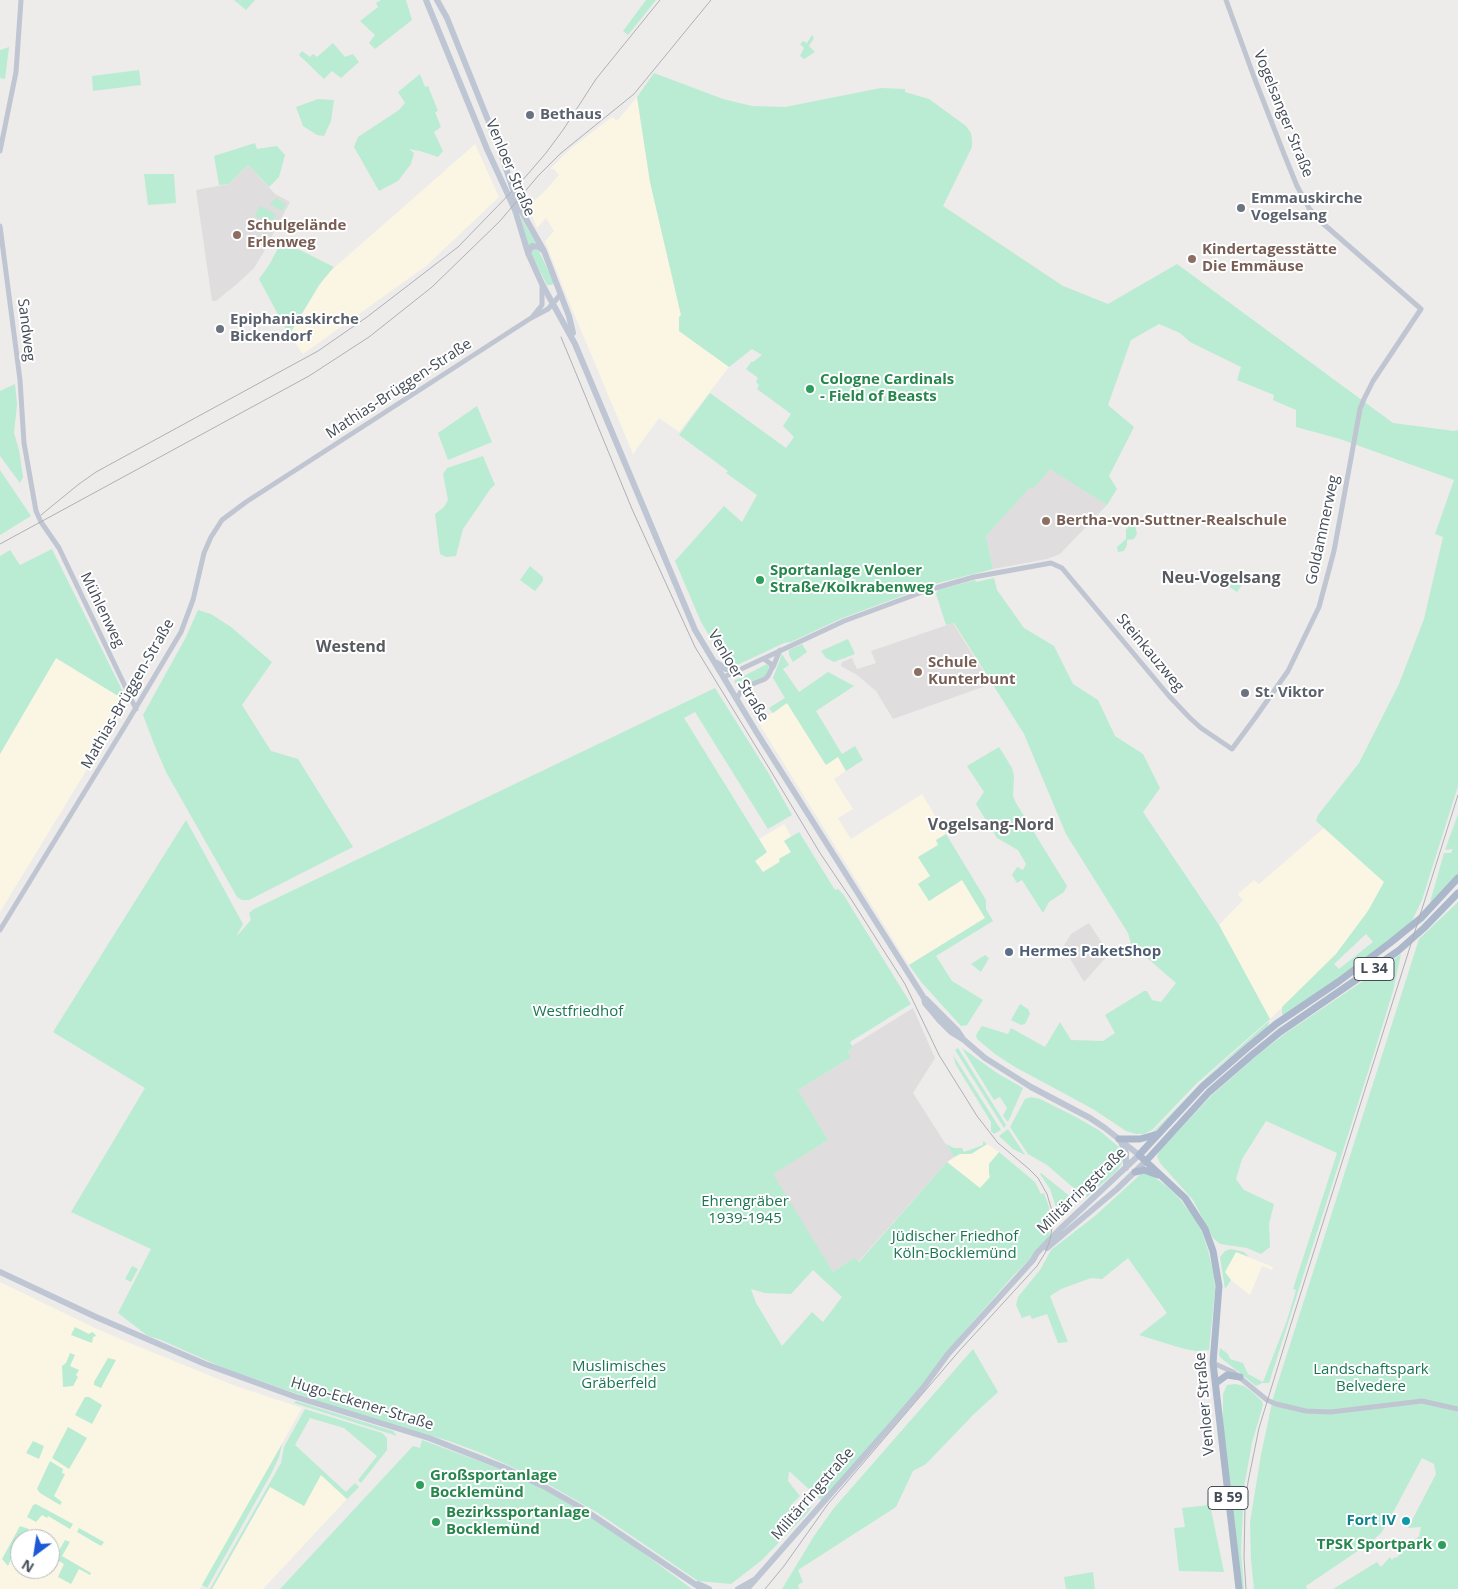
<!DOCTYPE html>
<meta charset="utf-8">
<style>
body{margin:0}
#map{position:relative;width:1458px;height:1589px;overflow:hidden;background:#eeebeb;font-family:"Open Sans",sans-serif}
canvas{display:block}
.north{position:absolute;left:10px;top:1529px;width:50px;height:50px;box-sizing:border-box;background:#fff;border:1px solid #b4b7bc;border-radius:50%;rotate:211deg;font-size:14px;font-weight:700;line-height:20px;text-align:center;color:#444c58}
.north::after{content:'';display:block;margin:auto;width:18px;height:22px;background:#1d58d6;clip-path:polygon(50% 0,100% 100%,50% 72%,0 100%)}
</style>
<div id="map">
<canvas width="1458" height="1589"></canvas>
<div class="north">N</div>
</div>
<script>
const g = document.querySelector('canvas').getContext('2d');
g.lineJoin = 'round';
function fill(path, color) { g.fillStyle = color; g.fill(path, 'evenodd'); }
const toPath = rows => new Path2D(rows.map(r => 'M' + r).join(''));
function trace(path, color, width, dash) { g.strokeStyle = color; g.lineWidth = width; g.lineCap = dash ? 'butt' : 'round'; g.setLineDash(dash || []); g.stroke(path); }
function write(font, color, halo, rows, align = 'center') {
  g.font = font + ' "Open Sans",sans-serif'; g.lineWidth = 4; g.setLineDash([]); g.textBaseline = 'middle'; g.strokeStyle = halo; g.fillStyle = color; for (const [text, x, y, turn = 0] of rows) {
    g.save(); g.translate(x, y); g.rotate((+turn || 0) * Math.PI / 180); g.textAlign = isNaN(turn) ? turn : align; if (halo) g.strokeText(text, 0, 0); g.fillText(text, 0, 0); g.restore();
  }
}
fill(toPath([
 [637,97,650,182,681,315,679,331,729,367,679,432,659,418,633,454,567,297,545,241,554,231,546,218,537,228,528,206,543,193,559,175,554,169,550,169,570,149,612,117,617,121],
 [475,144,499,197,426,266,303,354,289,335,326,275],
 [56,658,128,702,0,912,0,754],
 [787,703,825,764,838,757,846,771,834,779,853,809,838,818,851,839,922,794,946,834,936,840,938,845,930,876,919,884,929,901,962,880,985,918,909,965,758,722],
 [784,824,791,836,784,841,791,852,779,859,780,861,763,872,755,861,767,852,759,839],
 [1324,828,1384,882,1368,911,1336,954,1301,990,1270,1019,1219,925,1243,900,1238,894,1254,880,1259,884],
 [987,1144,999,1152,989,1164,991,1176,980,1189,947,1162,960,1154,971,1154],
 [1236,1252,1273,1267,1272,1270,1262,1266,1250,1295,1231,1280,1225,1272],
 [0,1282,95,1328,125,1341,233,1385,302,1408,200,1589,0,1589],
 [20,1539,50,1539,50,1569,20,1569],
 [321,1475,347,1499,263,1589,212,1589,270,1487]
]), '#faf6e3');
fill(toPath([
 [248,165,275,194,290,202,262,255,254,268,237,284,216,301,212,301,196,190,229,184],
 [1050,468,1107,505,1060,554,1047,559,993,569,986,536,1030,486,1033,488],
 [953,623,991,684,893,719,876,691,857,675,841,666,842,662,852,658,857,669,870,665,876,663,871,651],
 [1089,923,1109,954,1084,982,1063,947,1071,934],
 [913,1008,935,1058,913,1093,954,1157,947,1162,858,1262,854,1258,833,1272,772,1174,828,1140,798,1090,851,1057,848,1051,853,1048,852,1046]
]), '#dfdddd');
fill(toPath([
 [234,0,255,0,246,10],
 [381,0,406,0,412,20,375,49,369,43,375,35,360,21,378,7,376,3],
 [646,0,656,0,628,35,623,31],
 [812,35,814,38,809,46,815,52,804,59,800,56,804,48,800,44,803,41,807,43],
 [333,43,345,57,353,54,359,62,341,78,332,71,324,79,299,55,302,51,310,57,313,54,317,57],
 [9,47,5,79,0,78,0,50],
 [139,70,141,85,93,91,92,76],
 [654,73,723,99,752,106,785,107,881,88,905,89,905,92,929,99,966,126,971,133,972,141,972,147,943,206,1063,286,1108,304,1177,264,1393,423,1454,431,1458,430,1458,786,1422,900,1410,925,1338,978,1284,1015,1282,1014,1282,1007,1336,954,1368,911,1384,882,1316,821,1318,815,1359,763,1399,684,1424,619,1443,537,1435,534,1454,480,1340,439,1296,427,1296,410,1273,400,1274,395,1237,380,1241,367,1190,342,1180,333,1159,324,1131,340,1108,405,1134,427,1109,476,1117,489,1107,505,1050,469,1033,489,1030,487,986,536,993,569,934,584,840,619,791,642,784,643,733,667,727,665,701,622,675,561,724,506,742,522,757,495,726,473,728,471,679,435,710,393,786,448,794,437,783,426,791,414,757,389,759,385,756,382,758,378,746,369,752,361,753,362,762,355,752,349,729,367,679,331,679,317,681,315,650,182,637,97],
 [1366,934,1373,942,1339,969,1334,964],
 [420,74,425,87,428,86,438,111,435,112,441,127,434,132,443,151,438,157,420,151,409,149,414,153,411,164,398,181,379,191,354,147,358,137,399,110,405,103,398,92],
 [318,99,334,100,331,121,324,136,317,135,303,126,296,107],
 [255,143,257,149,277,146,285,155,279,177,269,187,248,165,229,184,219,185,214,156],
 [144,174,174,174,176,203,148,205],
 [276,198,286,204,282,211,270,204],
 [260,206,276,214,271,224,255,216],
 [520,215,527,228,537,243,528,245],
 [282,241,334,267,319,285,289,335,259,279,269,265],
 [534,249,539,251,554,283,552,285,547,285,544,279,531,254],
 [15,384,17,405,14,433,19,450,23,477,20,483,0,456,0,391],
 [477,406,492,442,448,460,438,433],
 [483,456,495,485,491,488,463,529,456,556,446,557,440,554,435,514,444,507,448,500,443,474,447,468],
 [0,470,31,516,0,535],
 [1130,524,1135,525,1137,534,1134,539,1127,540,1127,545,1124,551,1118,552,1117,547,1126,539,1126,530],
 [52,549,128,702,56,658,0,754,0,556,10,550,20,565],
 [530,566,543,577,543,581,535,591,520,580],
 [1223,573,1242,585,1237,592,1219,580],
 [994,578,997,590,1024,628,1054,646,1073,684,1098,700,1115,736,1143,754,1160,788,1143,812,1219,925,1270,1019,1197,1083,1152,1130,1144,1134,1136,1134,1126,1131,1093,1109,1015,1067,995,1054,977,1039,976,1035,982,1026,1008,1034,1011,1028,1045,1047,1060,1022,1071,1040,1103,1041,1115,1033,1105,1015,1144,991,1147,991,1152,1000,1161,1002,1176,983,1131,944,1128,933,1066,834,1024,734,954,623,946,625,936,594,938,590,975,580,976,582],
 [198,610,211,614,231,627,272,662,242,705,271,751,298,759,353,847,249,900,242,900,237,897,166,772,154,744,143,715,186,637],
 [848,639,855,654,834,662,826,658,821,651],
 [802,644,807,652,793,662,789,655,789,650],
 [782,654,789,665,783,669,799,692,828,672,854,686,816,711,842,754,855,746,863,760,846,771,838,757,826,765,787,703,773,713,769,708,785,698,773,678],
 [767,664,770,668,767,675,758,680,745,684,740,689,736,684,734,681],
 [715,688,769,774,792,815,768,829,695,712,684,718,767,852,755,861,763,872,780,862,779,859,791,852,784,841,799,832,835,890,838,889,843,894,911,1004,850,1042,853,1048,848,1051,851,1057,798,1090,828,1140,773,1174,833,1272,854,1258,859,1262,947,1162,980,1188,990,1177,989,1174,989,1164,999,1152,1035,1182,1041,1194,1044,1193,1049,1207,1051,1224,1049,1240,1013,1276,962,1334,923,1384,822,1501,789,1471,788,1481,800,1496,791,1505,789,1511,795,1517,801,1515,806,1509,812,1506,809,1511,762,1560,731,1584,698,1581,598,1513,546,1483,484,1454,449,1441,329,1405,224,1368,161,1340,148,1336,118,1313,151,1249,71,1212,145,1088,53,1032,186,820,243,924,236,937,251,920,249,913,254,909],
 [813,1270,842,1297,823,1322,812,1312,782,1346,756,1303,751,1289,765,1293,791,1294],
 [999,747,1012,768,1014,776,1013,796,1016,803,1067,886,1064,892,1049,902,1043,913,1022,880,1017,883,1012,875,1017,867,1023,870,1026,864,1018,850,997,838,976,804,984,792,967,766],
 [1458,814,1458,874,1429,906,1444,853,1451,853,1453,849,1445,850],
 [946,834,986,900,986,909,993,921,936,956,952,981,983,1000,967,1025,961,1026,922,983,909,965,985,918,962,880,929,901,918,884,930,876,918,857,938,845,936,840],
 [1458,902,1458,1589,1333,1589,1377,1562,1381,1567,1390,1557,1392,1560,1395,1557,1396,1558,1419,1536,1421,1527,1408,1528,1436,1474,1434,1464,1422,1458,1388,1522,1381,1533,1371,1542,1306,1586,1307,1589,1254,1589,1251,1559,1250,1522,1261,1455,1273,1398,1419,939],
 [1401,954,1393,991,1375,1050,1269,1383,1262,1383,1256,1386,1221,1358,1219,1355,1220,1348,1228,1354,1230,1359,1243,1363,1248,1374,1263,1382,1287,1320,1296,1290,1293,1289,1337,1153,1266,1121,1242,1159,1236,1179,1244,1190,1274,1204,1269,1224,1270,1247,1261,1254,1247,1248,1220,1244,1213,1238,1193,1200,1160,1163,1157,1156,1160,1150,1213,1094,1260,1053,1286,1033,1378,971],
 [985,955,989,958,981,972,971,964],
 [1020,1004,1028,1009,1030,1014,1025,1024,1021,1025,1011,1020],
 [1269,1021,1268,1026,1214,1071,1157,1130,1152,1134,1148,1135,1155,1130,1210,1074],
 [958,1048,1006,1125,1004,1128,955,1050],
 [962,1048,997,1073,1023,1088,1008,1122,1003,1116,1007,1108,1000,1097,994,1100],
 [953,1055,1001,1130,994,1134,991,1131,991,1122,956,1065],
 [1031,1097,1040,1099,1076,1117,1100,1131,1120,1148,1124,1154,1125,1158,1118,1170,1087,1197,1084,1197,1047,1165,1028,1154,1010,1127,1025,1099],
 [1008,1129,1025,1155,1013,1149,999,1136],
 [983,1141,987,1144,971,1154,960,1154,954,1157,946,1144,954,1148,962,1148,964,1152,983,1145],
 [1041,1173,1072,1198,1072,1203,1075,1206,1056,1224,1057,1212,1054,1201,1050,1189,1040,1174],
 [1142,1173,1148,1174,1154,1177,1169,1188,1179,1198,1195,1219,1202,1232,1208,1250,1214,1275,1215,1290,1209,1350,1196,1351,1181,1348,1139,1335,1167,1313,1128,1258,1102,1279,1091,1278,1061,1289,1050,1296,1068,1342,1058,1343,1047,1314,1032,1319,1030,1315,1022,1318,1016,1305,1018,1297,1040,1270,1051,1250,1095,1216],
 [1231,1249,1244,1252,1249,1257,1236,1252,1225,1272,1231,1280,1225,1289,1220,1257,1225,1251],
 [132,1266,138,1269,131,1282,125,1279],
 [75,1327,89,1334,92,1332,94,1333,96,1336,93,1337,92,1343,71,1335],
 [973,1349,998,1392,974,1414,926,1464,913,1471,896,1507,798,1570,803,1582,798,1585,799,1589,782,1589,814,1536,834,1508],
 [70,1353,75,1355,70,1366,79,1370,76,1375,78,1377,73,1386,63,1387,62,1366,66,1363],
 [108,1358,116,1360,101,1388,94,1385,94,1382],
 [1235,1384,1244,1386,1251,1391,1262,1401,1263,1405,1252,1443,1244,1487,1241,1552,1244,1589,1241,1589,1223,1432,1223,1394,1227,1385],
 [85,1397,89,1397,102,1405,92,1424,75,1415],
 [296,1401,393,1431,397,1436,294,1403],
 [305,1409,382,1433,387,1438,387,1450,361,1483,358,1480,377,1456,344,1428,310,1418,295,1445,346,1492,355,1483,359,1487,347,1499,321,1475,304,1506,270,1487,212,1589,210,1589,281,1463,284,1447],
 [68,1427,87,1438,69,1469,52,1458],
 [422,1440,506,1471,539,1487,578,1509,620,1536,692,1589,280,1589,413,1446,420,1448],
 [33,1441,44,1446,39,1459,26,1453],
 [282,1444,279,1457,271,1474,207,1588,202,1585],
 [50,1461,63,1469,62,1473,65,1474,54,1496,62,1502,60,1505,40,1493,37,1489],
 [36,1504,73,1524,70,1529,48,1516,47,1518,42,1515,36,1522,27,1517,33,1505],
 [1210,1505,1224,1572,1179,1571,1174,1528,1185,1527,1182,1508],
 [20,1526,29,1529,21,1537,8,1566,2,1559],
 [79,1528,104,1542,101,1546,77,1532],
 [65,1540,70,1542,62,1556,91,1573,90,1575,79,1569,71,1584,58,1577,64,1564,50,1556,50,1550,57,1554],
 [1093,1572,1095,1589,1066,1589,1064,1577]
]), '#b9ecd3');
trace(toPath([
 [0,151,16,72,21,0],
 [0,226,20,380,24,443,36,511,41,522,59,548,136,709],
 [533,316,542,305,542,288],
 [773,667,780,650],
 [724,677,844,621,925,591,974,577,1051,563,1062,568,1169,696,1190,718,1201,728,1232,749,1255,718,1288,671,1319,607,1334,551,1360,409,1364,399,1373,381,1421,309,1319,220,1309,208,1297,186,1284,154,1254,77,1226,0],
 [737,698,743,688,765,679,768,676,772,668,771,664,764,659],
 [0,930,125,726,181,632,193,600,204,553,211,537,222,520,246,502,531,318,548,309,561,294],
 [1213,1363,1233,1372,1267,1400,1276,1404,1306,1411,1331,1412,1422,1401,1458,1409]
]), '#bfc6d1', 5);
trace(toPath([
 [426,0,487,149,515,210,528,253,542,284,575,344,695,630,757,733,924,998,925,1003,940,1021,951,1032,964,1040,985,1058,1031,1087,1090,1118,1105,1128,1139,1155,1059,1230,1037,1253,1033,1260,948,1354,923,1388,893,1423,747,1589],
 [437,0,447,18,500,150,518,205,544,251,569,316,573,333],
 [528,253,532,246,539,247,543,250],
 [717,663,726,669,737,671],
 [926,999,957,1030,963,1039],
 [1120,1140,1126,1153,1126,1168],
 [1047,1248,1117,1189,1146,1161],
 [0,1272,96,1317,205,1364,296,1397,429,1438,503,1467,543,1486,580,1507,702,1589],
 [698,1584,709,1589],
 [738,1589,754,1580]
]), '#bec6d4', 6);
trace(toPath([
 [1119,1139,1140,1139,1158,1134],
 [1146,1161,1209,1092,1253,1054,1280,1032,1398,951,1424,928,1458,893],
 [1135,1172,1144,1170,1158,1175],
 [1216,1383,1227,1375,1240,1377],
 [1239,1589,1213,1363,1219,1286,1213,1251,1205,1229,1185,1198,1139,1155,1202,1087,1247,1048,1276,1024,1338,982,1390,943,1421,918,1458,878]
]), '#abb7ca', 7);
trace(toPath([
 [561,337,632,509,695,647,769,768,820,853,851,899,905,984,939,1055,977,1116,998,1143,1029,1169,1038,1178,1047,1194,1052,1211,1052,1228,1050,1240,1045,1253,1037,1266,960,1350,828,1504,784,1566,765,1589]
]), '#aeb0b6', 1);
trace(toPath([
 [41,515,79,484,96,472,318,351,367,317,458,247,521,182,546,153,563,130,596,79,660,0],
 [0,544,309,376,369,337,432,287,500,221,538,176,561,153,634,94,711,0],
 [1246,1589,1244,1558,1245,1507,1248,1482,1259,1428,1290,1327,1458,795]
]), '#aeb0b6', 1);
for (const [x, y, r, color] of [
 [530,115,5,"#6b7280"],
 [1241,208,5,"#6b7280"],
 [237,235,5,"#8d6e63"],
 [1192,259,5,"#8d6e63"],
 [220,329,5,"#6b7280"],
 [810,389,5,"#2e9e5b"],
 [1046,521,5,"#8d6e63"],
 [760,580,5,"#2e9e5b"],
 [918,672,5,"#8d6e63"],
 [1245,693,5,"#6b7280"],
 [1009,952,5,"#5c6f8a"],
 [420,1485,5,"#2e9e5b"],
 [1406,1521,5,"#0f9aa8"],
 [436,1522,5,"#2e9e5b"],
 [1442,1545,5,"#2e9e5b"]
]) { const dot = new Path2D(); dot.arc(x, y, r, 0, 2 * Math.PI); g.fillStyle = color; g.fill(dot); trace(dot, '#fff', 2); }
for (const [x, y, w] of [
 [1374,969,40],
 [1228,1498,40]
]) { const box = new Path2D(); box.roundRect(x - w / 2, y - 11.5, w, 23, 4); g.fillStyle = '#fff'; g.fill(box); trace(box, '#444c58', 1); }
write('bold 14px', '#444c58', null, [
 ["L 34",1374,969],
 ["B 59",1228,1498]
]);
write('15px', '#444c58', '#fff', [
 ["Vogelsanger Straße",1283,114,68],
 ["Venloer Straße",510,168,67],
 ["Sandweg",26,330,83],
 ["Mathias-Brüggen-Straße",399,389,-33],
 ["Goldammerweg",1323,530,-78],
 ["Mühlenweg",102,610,64],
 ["Steinkauzweg",1150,653,50],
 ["Venloer Straße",738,676,59],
 ["Mathias-Brüggen-Straße",128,694,-60],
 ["Militärringstraße",1082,1191,-44],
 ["Hugo-Eckener-Straße",362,1404,17],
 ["Venloer Straße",1205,1404,-95],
 ["Militärringstraße",813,1494,-49]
]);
write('bold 15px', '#5b616d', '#fff', [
 ["Bethaus",540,115],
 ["Emmauskirche",1251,199],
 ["Vogelsang",1251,216],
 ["Epiphaniaskirche",230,320],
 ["Bickendorf",230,337],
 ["St. Viktor",1255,693]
], 'left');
write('bold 15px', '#785e54', '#fff', [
 ["Schulgelände",247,226],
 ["Erlenweg",247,243],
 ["Kindertagesstätte",1202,250],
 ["Die Emmäuse",1202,267],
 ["Bertha-von-Suttner-Realschule",1056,521],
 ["Schule",928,663],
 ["Kunterbunt",928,680]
], 'left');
write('bold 15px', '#27864d', '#fff', [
 ["Cologne Cardinals",820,380],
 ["- Field of Beasts",820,397],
 ["Sportanlage Venloer",770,571],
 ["Straße/Kolkrabenweg",770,588],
 ["Großsportanlage",430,1476],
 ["Bocklemünd",430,1493],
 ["Bezirkssportanlage",446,1513],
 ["Bocklemünd",446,1530],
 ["TPSK Sportpark",1432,1545,"right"]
], 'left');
write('bold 15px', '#4e5e75', '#fff', [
 ["Hermes PaketShop",1019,952]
], 'left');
write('15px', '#197652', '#fff', [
 ["Westfriedhof",578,1012],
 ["Ehrengräber",745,1202],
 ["1939-1945",745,1219],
 ["Jüdischer Friedhof",955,1237],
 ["Köln-Bocklemünd",955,1254],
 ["Muslimisches",619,1367],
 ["Gräberfeld",619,1384],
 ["Landschaftspark",1371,1370],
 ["Belvedere",1371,1387]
]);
write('bold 15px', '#0d838f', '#fff', [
 ["Fort IV",1396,1521]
], 'right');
write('bold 16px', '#585b60', '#fff', [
 ["Neu-Vogelsang",1221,578],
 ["Westend",351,647],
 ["Vogelsang-Nord",991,825]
]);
</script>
